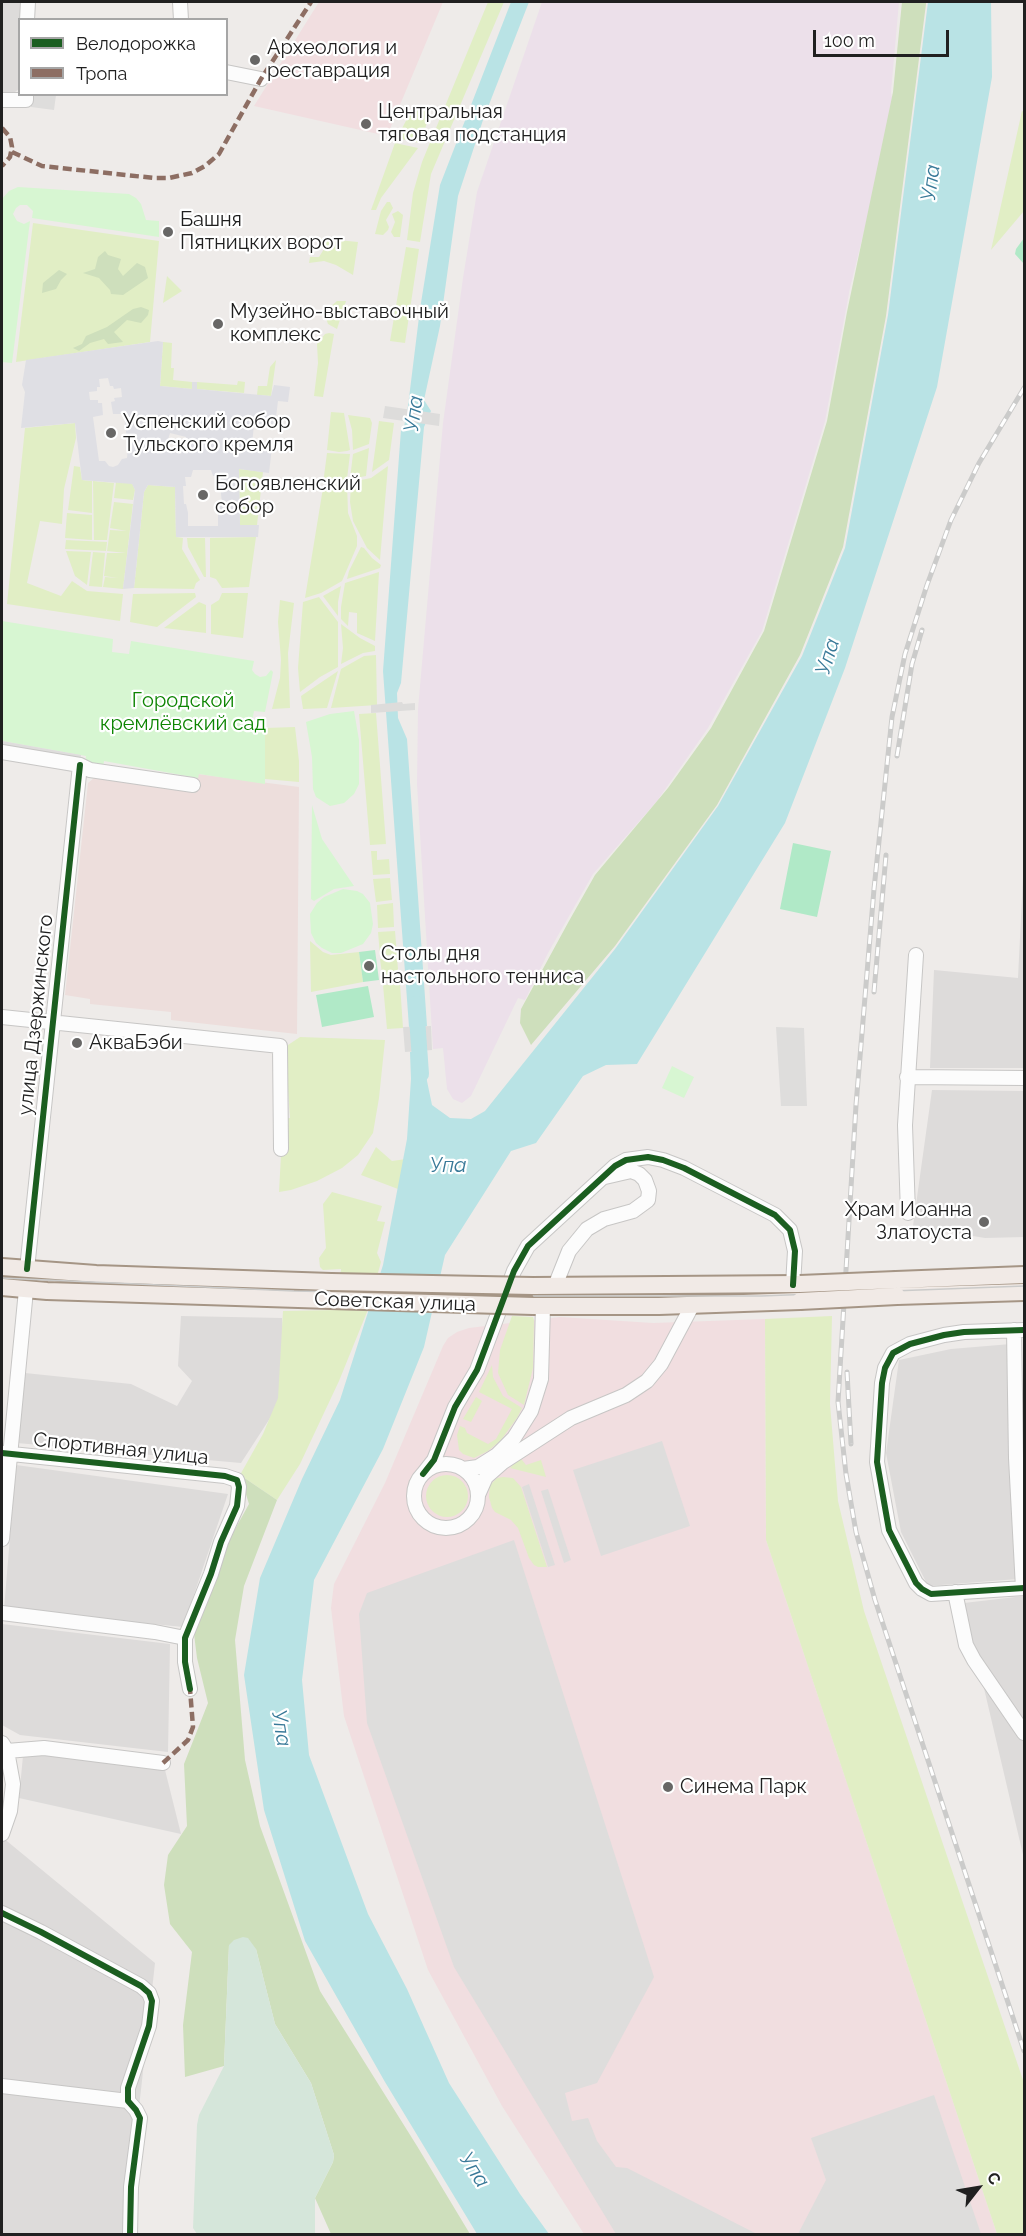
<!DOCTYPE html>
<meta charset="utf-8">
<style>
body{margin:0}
#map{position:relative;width:1026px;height:2236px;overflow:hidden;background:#eeebe9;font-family:Raleway,sans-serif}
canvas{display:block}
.frame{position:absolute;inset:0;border:3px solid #202020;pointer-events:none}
.legend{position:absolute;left:18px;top:18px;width:210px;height:78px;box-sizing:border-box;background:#fff;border:2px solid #a6a6a6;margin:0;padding:8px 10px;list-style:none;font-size:18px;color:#202020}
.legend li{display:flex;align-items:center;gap:12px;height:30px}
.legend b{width:30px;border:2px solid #a6a6a6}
.north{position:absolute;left:948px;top:2158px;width:60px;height:60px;-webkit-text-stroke:4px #fff;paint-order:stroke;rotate:59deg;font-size:16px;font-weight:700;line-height:24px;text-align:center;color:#202020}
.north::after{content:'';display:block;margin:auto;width:21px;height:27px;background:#202020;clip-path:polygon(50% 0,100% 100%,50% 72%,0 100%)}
.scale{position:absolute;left:813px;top:30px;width:136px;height:27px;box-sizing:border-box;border:3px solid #202020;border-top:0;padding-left:8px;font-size:18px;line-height:21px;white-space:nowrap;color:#202020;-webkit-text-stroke:4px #fff;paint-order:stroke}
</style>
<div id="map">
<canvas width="1026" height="2236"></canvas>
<div class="frame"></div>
<ul class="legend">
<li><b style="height:8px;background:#1b5e20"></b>Велодорожка</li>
<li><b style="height:8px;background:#8d6e63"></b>Тропа</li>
</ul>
<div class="north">С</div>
<div class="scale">100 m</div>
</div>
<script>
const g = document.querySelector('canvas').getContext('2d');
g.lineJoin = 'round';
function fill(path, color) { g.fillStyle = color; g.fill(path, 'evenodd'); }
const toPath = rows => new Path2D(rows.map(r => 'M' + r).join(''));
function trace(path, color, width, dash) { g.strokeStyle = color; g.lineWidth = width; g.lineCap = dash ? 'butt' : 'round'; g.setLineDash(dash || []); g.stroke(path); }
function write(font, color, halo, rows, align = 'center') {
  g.font = font + ' Raleway,sans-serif'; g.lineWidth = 4.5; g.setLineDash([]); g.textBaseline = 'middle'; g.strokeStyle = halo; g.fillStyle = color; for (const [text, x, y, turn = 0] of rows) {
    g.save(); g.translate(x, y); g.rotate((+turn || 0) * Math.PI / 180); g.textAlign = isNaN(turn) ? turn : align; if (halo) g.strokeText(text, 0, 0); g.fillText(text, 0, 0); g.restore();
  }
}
fill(toPath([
 [2,2,22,2,21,19,20,20,19,89,15,92,2,93],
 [1024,857,1024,1068,930,1068,934,970,1018,978],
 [932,1090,1024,1091,1024,1237,985,1238,913,1226],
 [181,1316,282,1318,287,1392,241,1463,17,1443,25,1373,131,1384,177,1406,192,1381,178,1366],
 [1011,1344,1018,1579,928,1586,901,1532,886,1453,899,1360,951,1349],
 [16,1465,228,1494,183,1627,4,1609],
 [1024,1596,1024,1859,964,1603],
 [2,1624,170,1644,168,1752,20,1735,2,1725],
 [49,1752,95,1757,165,1770,181,1834,19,1798,23,1756],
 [2,1837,155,1963,125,2234,2,2234]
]), '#dddbda');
fill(toPath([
 [319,2,443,2,387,136,254,106],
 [560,1317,653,1323,765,1319,766,1540,997,2234,584,2234,502,2106,428,1970,344,1716,331,1608,334,1584,385,1483,443,1346,448,1338,457,1332,469,1328]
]), '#f1dee0');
fill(toPath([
 [542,2,899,2,891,92,894,110,850,288,825,421,762,631,708,728,657,801,593,874,548,953,525,1000,518,998,471,1096,462,1103,453,1099,447,1089,443,1048,433,1049,417,784,418,709,443,423,463,278,477,192]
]), '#ece0ea');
fill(toPath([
 [198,774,299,787,297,1034,171,1020,171,1012,90,1004,90,999,65,995,88,783,94,778,196,793]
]), '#eddedc');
fill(toPath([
 [488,2,504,2,431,174,420,242,407,240,413,193,422,162],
 [422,108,429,117,420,143,397,138,410,113,416,109],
 [1022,111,1024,112,1024,211,991,250],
 [395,143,418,148,381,198,376,210,371,210],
 [387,202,390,202,393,208,386,220,389,227,388,230,383,235,375,234,381,211],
 [398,211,403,215,400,237,394,237,391,232,395,222,392,214],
 [33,223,159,241,150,342,16,362],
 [317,238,358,242,353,275,336,265,324,261,309,263,310,257,319,257,324,249,323,242],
 [406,247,419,249,405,343,390,341],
 [167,276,182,291,163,303],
 [337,301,346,301,337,329,328,324,326,318,329,308],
 [329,333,334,334,323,397,314,396,318,363,317,344,325,334],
 [163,342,172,343,171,368,174,368,173,380,192,382,192,389,160,386],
 [276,360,271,396,257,395,258,386,267,386,270,367],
 [238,381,245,382,244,393,196,389,197,382,237,385],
 [331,412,344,413,350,450,347,451,339,452,327,450],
 [348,415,370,418,372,423,369,444,353,450,352,430],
 [379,421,394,423,389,460,372,472],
 [75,423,76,438,64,489,62,524,40,521,27,583,61,596,72,581,87,591,123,594,120,621,7,604,25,428],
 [369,448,366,476,350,479,353,454],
 [327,453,350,454,347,479,323,484],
 [74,466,80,467,82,480,92,481,92,513,68,510],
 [388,466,380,560,367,548,353,521,350,502,351,482,371,478],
 [239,469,263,472,257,525,240,526],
 [93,481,114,483,107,540,94,540],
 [116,482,132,483,135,490,133,500,114,498],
 [347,483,348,513,357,536,357,546,342,581,321,593,305,598,323,488],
 [148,485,175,487,176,537,183,538,182,549,200,580,196,583,194,589,134,588,144,492],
 [114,502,133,504,123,589,103,587,105,577,118,578,104,576,107,553,126,553,107,551,110,530,127,531,110,528],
 [67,513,92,515,92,540,65,538],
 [256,537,249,587,222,588,216,579,210,577,210,538],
 [187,538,205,538,206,577,204,577,188,547],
 [66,540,107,542,106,551,65,549],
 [361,547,364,548,372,558,381,565,380,568,347,579,349,571],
 [66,551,91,552,87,585,75,576],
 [93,552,105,553,102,587,89,586],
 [379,572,375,641,357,633,357,613,349,612,348,626,341,619,341,607,345,583],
 [341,586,338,602,338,616,323,596],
 [195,593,196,597,157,627,130,622,133,594],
 [222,593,248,593,243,638,211,634,211,605,219,600],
 [319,597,338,622,338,667,320,677,300,692,298,668,303,602],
 [280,600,294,603,288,653,290,708,272,709,280,678,281,660,278,622],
 [199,602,206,605,206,633,164,628],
 [341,624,360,638,375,646,375,651,363,653,341,664,343,648],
 [376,655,377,705,331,708,341,669,364,656],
 [338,671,327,708,303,709,301,696],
 [376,713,386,844,370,845,359,714],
 [295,727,299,761,299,782,265,779,265,728],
 [371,851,377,851,377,860,389,859,390,874,373,875],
 [390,878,392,900,376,902,373,879],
 [393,903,394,927,378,928,377,905],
 [395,931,397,955,380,955,378,932],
 [310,941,323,952,331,955,359,952,363,982,311,992],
 [397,958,399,980,383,981,380,959],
 [400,984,403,1028,387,1029,383,985],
 [300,1037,385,1040,379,1098,373,1133,358,1155,342,1168,317,1181,291,1190,279,1192,283,1118,290,1118,285,1047],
 [376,1147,392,1161,406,1159,398,1189,361,1175],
 [332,1192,382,1206,377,1221,385,1222,377,1253,381,1262,367,1312,339,1381,300,1464,277,1500,240,1475,263,1434,278,1398,283,1311,337,1310,341,1269,323,1270,320,1267,319,1258,326,1248,323,1204],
 [512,1316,533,1317,534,1320,533,1368,524,1405,508,1395,498,1373,500,1350],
 [832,1316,830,1404,838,1501,864,1611,1024,2083,1024,2234,997,2234,766,1540,765,1319],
 [492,1365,493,1377,503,1396,522,1408,517,1418,501,1440,488,1451,474,1458,463,1454,459,1450,457,1435,460,1426,465,1428,467,1433,488,1444,496,1439,512,1409,479,1392],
 [476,1397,482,1401,471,1422,463,1419],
 [522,1455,522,1460,526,1465,541,1460,546,1477,510,1468],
 '426 1496a21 21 0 1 1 42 0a21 21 0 1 1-42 0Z',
 [503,1477,513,1478,521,1487,547,1567,538,1567,534,1565,529,1558,518,1528,511,1520,495,1512,492,1508,489,1497,490,1485,497,1478]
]), '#e1eec5');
fill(toPath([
 [902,2,926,2,926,4,886,316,843,547,800,655,717,805,615,946,531,1045,520,1023,521,1009,569,921,595,875,668,788,711,728,764,631,827,421,847,312,893,92],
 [105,251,108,255,121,259,118,269,123,276,137,263,145,267,148,278,123,295,111,294,110,290,99,278,83,273,95,269,98,257],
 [59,270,67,274,61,280,56,289,42,293,43,283],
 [141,307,149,310,148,315,141,323,127,320,114,332,123,342,108,344,104,339,90,343,79,351,73,348,82,344,86,336,107,327,133,309],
 [240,1475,277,1500,244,1586,235,1640,245,1760,260,1826,320,1991,417,2146,470,2234,331,2234,315,2198,333,2162,334,2155,311,2083,275,2024,256,1949,229,1945,224,2066,185,2077,183,2025,192,1952,170,1924,164,1885,168,1855,187,1826,184,1764,208,1703,197,1658,194,1634,229,1540,249,1504]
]), '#cedfbc');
fill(toPath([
 [243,1937,248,1938,256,1949,275,2024,311,2083,334,2155,333,2162,315,2198,315,2234,197,2234,193,2228,197,2125,199,2115,224,2066,229,1945,234,1940]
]), '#d5e6da');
fill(toPath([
 [18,187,129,194,136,198,141,204,146,220,159,221,159,237,32,218,33,211,27,205,20,205,16,208,13,214,17,221,24,224,30,221,12,363,2,362,2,199,9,191],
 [2,621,113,639,112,652,129,654,131,641,254,661,252,670,255,674,260,677,266,676,271,670,273,672,265,712,254,711,251,727,265,728,265,784,199,774,198,778,104,761,103,767,85,764,86,756,2,741],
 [354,711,359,740,359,784,354,794,344,803,330,806,316,797,313,789,312,757,306,722,330,714],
 [312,805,322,839,354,886,334,889,314,901,311,899],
 [343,889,357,891,363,894,370,903,373,924,371,933,363,944,341,953,332,953,322,948,316,943,311,933,310,914,317,903,324,897],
 [672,1066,694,1077,684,1098,662,1088]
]), '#d7f6d2');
fill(toPath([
 [1024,238,1024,264,1015,254,1016,249],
 [793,843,831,851,817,917,780,909],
 [375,950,379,980,363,982,359,952],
 [368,986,374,1017,322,1027,316,995]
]), '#b0e9c7');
fill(toPath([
 [31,95,56,95,54,110,31,107],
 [2,741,81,755,80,765,2,752],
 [776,1027,804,1028,807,1106,781,1106],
 [662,1441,690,1526,601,1556,573,1470],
 [529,1484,555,1565,548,1567,522,1487],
 [548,1489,571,1560,564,1563,541,1491],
 [514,1540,654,1977,597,2083,565,2093,572,2121,588,2118,597,2141,616,2167,627,2168,757,2234,616,2234,454,1967,367,1723,359,1614,367,1593],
 [934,2095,981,2234,798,2234,826,2180,811,2138]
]), '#dedddc');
fill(toPath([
 [158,341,163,342,160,386,192,389,192,382,197,382,197,389,271,396,274,385,290,387,288,402,278,401,275,425,254,424,252,445,272,447,269,473,239,469,240,525,259,525,258,537,176,537,175,487,148,485,144,492,134,588,123,589,135,490,132,484,82,480,75,423,21,428,25,392,22,385,26,360],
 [108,378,110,386,113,386,114,389,121,388,122,397,114,398,115,401,111,402,113,414,124,414,128,449,127,458,122,459,118,465,113,467,109,466,105,461,99,461,93,417,103,415,102,403,98,403,98,400,90,400,89,392,97,391,97,387,100,387,99,379],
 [170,433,186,437,181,454,165,450],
 [193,470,211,470,213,476,219,476,222,503,220,503,218,513,218,526,188,526,188,513,186,504,184,504,183,486,186,486,185,477,191,477]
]), '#dfdfe4');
fill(toPath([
 [511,2,529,2,483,120,458,196,440,326,424,400,431,411,424,427,401,683,397,693,398,718,407,739,427,1026,409,1027,383,671,401,430,404,427,408,406,420,309,440,185],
 [928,2,991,2,992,77,937,387,845,668,785,823,637,1064,606,1065,583,1076,536,1143,511,1151,445,1255,424,1347,383,1449,314,1580,302,1680,309,1755,368,1914,407,1989,449,2083,520,2194,549,2234,477,2234,385,2082,305,1941,264,1810,244,1675,260,1578,302,1479,340,1400,383,1265,407,1139,411,1079,410,1052,425,1051,427,1081,432,1105,450,1118,471,1119,485,1111,615,949,718,806,802,656,845,548,888,315]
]), '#b9e3e5');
fill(toPath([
 [385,406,440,414,439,426,383,418],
 [402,702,403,704,415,703,415,710,371,713,371,705],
 [431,1026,432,1050,405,1052,403,1027]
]), '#dddcdb');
trace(toPath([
 [416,1004,421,1074]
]), '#b9e3e5', 16);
const minor = toPath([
 [180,2,181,20],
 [27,20,28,2],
 [226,72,261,79],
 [2,100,26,100,26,94],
 [2,752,80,765,90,770,193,785],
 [2,1017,280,1046,281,1149],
 [907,1077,1024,1078],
 [908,1213,905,1125,916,955],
 [27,1269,80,765],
 [555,1286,569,1251,587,1229,604,1219,633,1211,648,1200,649,1191,645,1180,639,1174,631,1171,605,1177],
 [1014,1330,1016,1458,1023,1588],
 [1024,1330,964,1332,944,1335,910,1344,893,1353,885,1368,882,1383,877,1462,889,1530,916,1583,922,1589,931,1594,1024,1588],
 [2,1453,225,1476,237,1480,239,1487,237,1506,221,1542,211,1574,185,1638,185,1662,190,1689],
 '414 1496a32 32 0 1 1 64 0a32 32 0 1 1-64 0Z',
 [463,1469,478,1467,497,1455,514,1438,531,1411,541,1379,543,1306],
 [423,1474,434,1460,455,1407,477,1370,514,1271,528,1246,615,1166,626,1160,648,1157,663,1160,684,1168,775,1215,790,1230,795,1251,793,1285],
 [478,1495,486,1477,503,1462,571,1418,626,1395,647,1381,661,1364,693,1304],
 [2,1539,26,1290],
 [955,1592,966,1645,974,1660,1024,1733],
 [2,1613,155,1632,185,1638],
 [2,1743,7,1751,13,1784,10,1811,2,1834],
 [7,1751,44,1748,163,1763],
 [2,1913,41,1932,141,1986,149,1993,152,2001,149,2026,128,2088,128,2101,136,2110,140,2118,131,2187,130,2234],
 [2,2086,128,2101]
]);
const major = toPath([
 [2,1267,96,1274,331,1282],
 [896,1280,1024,1275],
 [533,1286,800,1284],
 [2,1287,47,1291,330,1300],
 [897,1296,1024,1292],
 [533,1306,659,1306,800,1301]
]);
trace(minor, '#c7c6c5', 16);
trace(major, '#a59585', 20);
trace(minor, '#fcfcfc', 14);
trace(major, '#f1eae6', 16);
trace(toPath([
 [2,1278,294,1291,533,1296,761,1296,1024,1286]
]), '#cbcbca', 1.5);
const rail = toPath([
 [1024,388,979,463,951,520,927,585,905,654,892,717,874,889,856,1105,838,1402,846,1474,856,1532,875,1600,1024,2051],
 [897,756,912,664,922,630],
 [874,992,886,855],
 [847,1372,851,1444]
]);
trace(rail, '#cbcbca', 5);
trace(rail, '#fff', 3, [9]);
const majorBridge = toPath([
 [331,1282,533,1286],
 [800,1284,896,1280],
 [330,1300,533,1306],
 [800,1301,897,1296]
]);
trace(majorBridge, '#a59585', 20, []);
trace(majorBridge, '#f1eae6', 16);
trace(toPath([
 [2,128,10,137,12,147,10,157,2,166],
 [12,152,42,166,154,178,169,178,192,173,205,166,219,154,261,79,311,2],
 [163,1763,188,1740,193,1727,190,1689]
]), '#8d6e63', 4.5, [9, 4.5]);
trace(toPath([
 [27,1269,80,765],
 [1024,1330,964,1332,944,1335,910,1344,893,1353,885,1368,882,1383,877,1462,889,1530,916,1583,922,1589,931,1594,1024,1588],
 [2,1453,225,1476,237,1480,239,1487,237,1506,221,1542,211,1574,185,1638,185,1662,190,1689],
 [423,1474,434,1460,455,1407,477,1370,514,1271,528,1246,615,1166,626,1160,648,1157,663,1160,684,1168,775,1215,790,1230,795,1251,793,1285],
 [2,1913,41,1932,141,1986,149,1993,152,2001,149,2026,128,2088,128,2101,136,2110,140,2118,131,2187,130,2234]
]), '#1b5e20', 6);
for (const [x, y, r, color] of [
 [255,60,6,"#686766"],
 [366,124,6,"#686766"],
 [168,232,6,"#686766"],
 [218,324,6,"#686766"],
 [111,433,6,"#686766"],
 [203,495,6,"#686766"],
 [369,966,6,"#686766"],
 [77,1043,6,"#686766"],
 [984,1222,6,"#686766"],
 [668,1787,6,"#686766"]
]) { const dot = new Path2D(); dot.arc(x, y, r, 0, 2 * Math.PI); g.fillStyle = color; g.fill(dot); trace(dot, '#fff', 2); }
write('20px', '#202020', '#fff', [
 ["Археология и",267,48],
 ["реставрация",267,71],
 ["Центральная",378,112],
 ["тяговая подстанция",378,135],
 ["Башня",180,220],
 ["Пятницких ворот",180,243],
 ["Музейно-выставочный",230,312],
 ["комплекс",230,335],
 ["Успенский собор",123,422],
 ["Тульского кремля",123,445],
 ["Богоявленский",215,484],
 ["собор",215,507],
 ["Cтолы дня",381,954],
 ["настольного тенниса",381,977],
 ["АкваБэби",89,1043],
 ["Храм Иоанна",972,1210,"right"],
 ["Златоуста",972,1233,"right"],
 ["Синема Парк",680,1787]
], 'left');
write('20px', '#0d8502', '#fff', [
 ["Городской",183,701],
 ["кремлёвский сад",183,724]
]);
write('20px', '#202020', '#fff', [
 ["улица Дзержинского",36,1015,-84],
 ["Советская улица",395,1302,2],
 ["Спортивная улица",121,1449,6]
]);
write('italic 21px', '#387998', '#fff', [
 ["Упа",931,183,-82],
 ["Упа",414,414,-82],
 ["Упа",828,657,-73],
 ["Упа",448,1166],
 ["Упа",281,1728,81],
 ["Упа",474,2170,57]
]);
</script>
